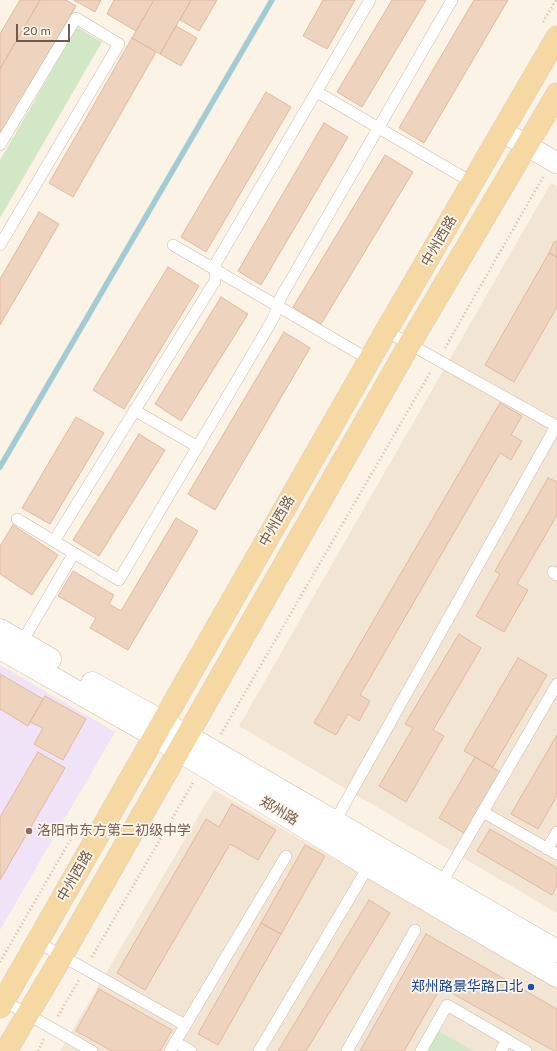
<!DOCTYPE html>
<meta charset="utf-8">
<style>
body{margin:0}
#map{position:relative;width:557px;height:1051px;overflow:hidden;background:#fbf3e5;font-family:"Public Sans",sans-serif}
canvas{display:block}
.scale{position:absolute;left:16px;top:24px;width:54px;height:18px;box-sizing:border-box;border:2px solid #725a4c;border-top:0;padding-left:5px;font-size:12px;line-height:14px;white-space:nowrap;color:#725a4c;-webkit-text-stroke:3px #fef7eb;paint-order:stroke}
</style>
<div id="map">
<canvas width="557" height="1051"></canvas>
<div class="scale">20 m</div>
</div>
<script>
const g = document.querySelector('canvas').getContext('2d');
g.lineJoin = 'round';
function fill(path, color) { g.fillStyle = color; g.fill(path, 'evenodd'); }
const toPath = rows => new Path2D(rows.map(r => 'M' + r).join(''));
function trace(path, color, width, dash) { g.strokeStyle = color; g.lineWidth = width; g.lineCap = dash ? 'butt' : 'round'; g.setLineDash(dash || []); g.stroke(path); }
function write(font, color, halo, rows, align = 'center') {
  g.font = font + ' "Public Sans","Noto Sans SC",sans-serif'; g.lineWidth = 3.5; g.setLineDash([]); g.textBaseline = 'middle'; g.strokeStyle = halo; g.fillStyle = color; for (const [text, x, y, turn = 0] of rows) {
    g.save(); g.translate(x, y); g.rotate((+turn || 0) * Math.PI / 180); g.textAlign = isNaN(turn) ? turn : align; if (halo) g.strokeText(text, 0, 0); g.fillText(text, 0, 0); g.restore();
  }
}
fill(toPath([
 [551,183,557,186,557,913,239,726],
 [214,790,557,985,557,1051,60,1051]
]), '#f2e5d4');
fill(toPath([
 [0,665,115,732,0,930]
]), '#f0e2f7');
fill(toPath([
 [77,27,102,42,0,218,0,160],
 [437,1030,473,1051,425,1051]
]), '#d2e7c5');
trace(toPath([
 [0,467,272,0]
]), '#a2cbd4', 5.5);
const building = toPath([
 [20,0,40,0,0,69,0,34,20,0],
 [40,0,66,0,76,6,0,135,0,69,40,0],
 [74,0,101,0,95,12,74,0],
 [114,0,154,0,136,31,107,14,114,0],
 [154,0,191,0,160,54,132,38,154,0],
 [191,0,217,0,199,31,180,20,191,0],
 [323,0,355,0,327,49,303,36,323,0],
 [392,0,426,0,362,107,337,92,392,0],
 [474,0,508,0,424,143,399,128,474,0],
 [176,26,197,38,181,66,160,54,176,26],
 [132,38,156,52,73,197,49,183,132,38],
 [266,92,291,107,206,252,181,237,266,92],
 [324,123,348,137,261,285,238,271,324,123],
 [385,155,413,172,321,324,293,307,385,155],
 [39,212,59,224,0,325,0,279,39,212],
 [557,241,557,257,549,253,554,242,557,241],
 [549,253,557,257,557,307,514,382,485,365,549,253],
 [168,267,199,286,124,409,93,390,168,267],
 [221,297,248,314,181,421,155,404,221,297],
 [284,332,310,348,215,510,188,494,284,332],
 [500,403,522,416,511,435,522,441,511,460,500,453,360,695,370,701,359,721,348,714,336,735,314,723,500,403],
 [76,417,104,433,50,524,22,508,76,417],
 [139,434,165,450,99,556,73,540,139,434],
 [548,478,557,482,557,515,517,584,528,590,504,632,476,616,500,574,495,571,548,478],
 [176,518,198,531,128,650,90,628,96,618,58,596,73,571,114,595,109,604,121,611,176,518],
 [13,525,58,555,32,595,0,574,0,546,13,525],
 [459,634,481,648,433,730,444,736,406,802,379,786,413,728,405,724,459,634],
 [518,658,547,675,493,767,464,751,518,658],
 [0,674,43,699,28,726,0,709,0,674],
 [45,696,86,719,63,760,34,744,43,728,30,722,45,696],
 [557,735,557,796,538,829,511,814,557,735],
 [38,752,65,768,0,880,0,817,38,752],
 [475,757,500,772,464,833,439,818,475,757],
 [232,804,276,830,258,860,230,844,145,990,117,973,206,819,219,827,232,804],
 [490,829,557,868,557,886,552,895,477,851,490,829],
 [305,845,325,856,281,934,261,923,305,845],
 [369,900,390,913,306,1051,278,1051,369,900],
 [261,923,281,934,218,1045,198,1034,261,923],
 [426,934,557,1009,557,1051,554,1051,441,987,404,1051,360,1051,426,934],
 [99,989,172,1030,160,1051,112,1051,76,1031,99,989]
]);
fill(building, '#eed3bf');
trace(building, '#e0baa0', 1);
const service = toPath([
 [317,92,473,183],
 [0,145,76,18,119,44,0,245],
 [173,245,370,360],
 [134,410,198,447],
 [17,519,119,580,273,319,281,297,452,0],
 [54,541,215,281,216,263,370,0],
 [553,572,557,575],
 [22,642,74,553],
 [483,812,557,854],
 [334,823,556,426,386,331],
 [547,849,557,832],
 [441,884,557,684],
 [37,942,185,1025],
 [4,1001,92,1051],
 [175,1042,191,1051],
 [170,1051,286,856],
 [259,1051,371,862],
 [347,1051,415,930],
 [421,1051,447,1005,526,1051],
 [501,1051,507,1040]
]);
const minor = toPath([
 [503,132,557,163]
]);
const tertiary = toPath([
 [0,630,50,659],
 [0,648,155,736,369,866,557,976],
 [92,683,163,722,557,951]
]);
const primary = toPath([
 [0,1007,386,331,557,37],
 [6,1051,62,956,409,345,557,94]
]);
trace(service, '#ccbbac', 12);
trace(minor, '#ccbbac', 22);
trace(tertiary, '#ccbbac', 23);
trace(primary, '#d8d1cd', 23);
trace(toPath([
 [543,22,556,0],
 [445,348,543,177],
 [221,734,431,371],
 [92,957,194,781],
 [0,962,72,837],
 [58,1016,79,980],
 [38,1051,44,1039]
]), '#d3b6a2', 2.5, [1, 3]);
trace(service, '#fff', 11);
trace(minor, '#fff', 21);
trace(tertiary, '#fff', 22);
trace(primary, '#f5d8a2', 22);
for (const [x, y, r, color] of [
 [29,831,4,"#8d6e63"],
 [531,987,4,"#1a4fb4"]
]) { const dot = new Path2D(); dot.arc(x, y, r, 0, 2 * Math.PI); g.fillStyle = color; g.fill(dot); trace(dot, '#fef7eb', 1.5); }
write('14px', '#725a4c', '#fef7eb', [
 ["中州西路",439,241,-60],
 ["中州西路",277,521,-60],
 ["郑州路",279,811,31],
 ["中州西路",75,876,-60]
]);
write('14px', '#785e54', '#fef7eb', [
 ["洛阳市东方第二初级中学",37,831]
], 'left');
write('14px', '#164399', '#fef7eb', [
 ["郑州路景华路口北",523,987]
], 'right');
</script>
